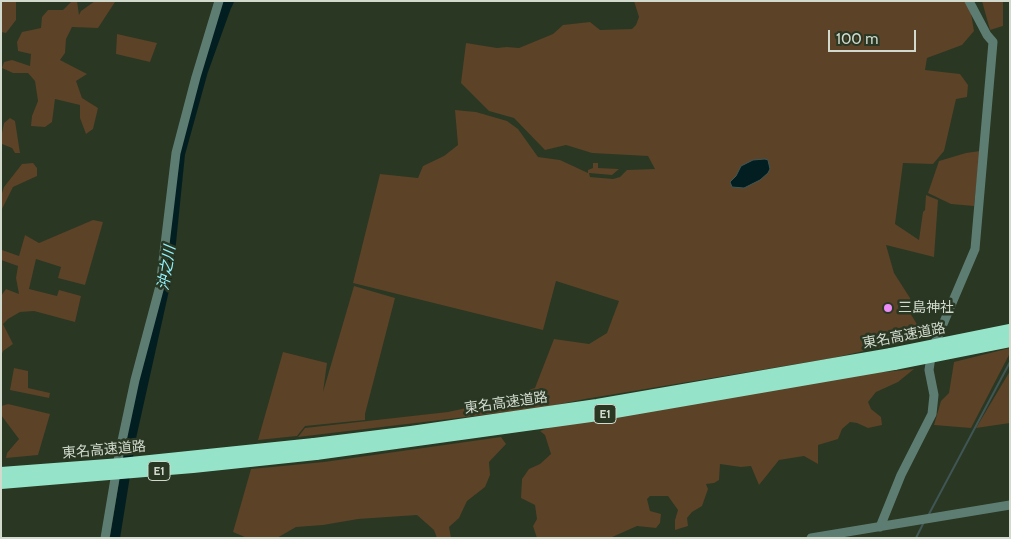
<!DOCTYPE html>
<meta charset="utf-8">
<style>
body{margin:0}
#map{position:relative;width:1011px;height:539px;overflow:hidden;background:#293723;font-family:Cabin,sans-serif}
canvas{display:block}
.frame{position:absolute;inset:0;border:2px solid #d2dace;pointer-events:none}
.scale{position:absolute;left:828px;top:30px;width:88px;height:22px;box-sizing:border-box;border:2px solid #d2dace;border-top:0;padding-left:6px;font-size:15px;line-height:18px;white-space:nowrap;color:#d2dace;-webkit-text-stroke:4px #293723;paint-order:stroke}
</style>
<div id="map">
<canvas width="1011" height="539"></canvas>
<div class="frame"></div>
<div class="scale">100 m</div>
</div>
<script>
const g = document.querySelector('canvas').getContext('2d');
g.lineJoin = 'round';
function fill(path, color) { g.fillStyle = color; g.fill(path, 'evenodd'); }
const toPath = rows => new Path2D(rows.map(r => 'M' + r).join(''));
function trace(path, color, width, dash) { g.strokeStyle = color; g.lineWidth = width; g.lineCap = dash ? 'butt' : 'round'; g.setLineDash(dash || []); g.stroke(path); }
function write(font, color, halo, rows, align = 'center') {
  g.font = font + ' Cabin,"Noto Sans JP",sans-serif'; g.lineWidth = 5; g.setLineDash([]); g.textBaseline = 'middle'; g.strokeStyle = halo; g.fillStyle = color; for (const [text, x, y, turn = 0] of rows) {
    g.save(); g.translate(x, y); g.rotate((+turn || 0) * Math.PI / 180); g.textAlign = isNaN(turn) ? turn : align; if (halo) g.strokeText(text, 0, 0); g.fillText(text, 0, 0); g.restore();
  }
}
fill(toPath([
 [1,1,16,1,16,20,6,33,1,32],
 [72,1,77,1,79,15,81,11,95,1,120,1,115,2,98,28,72,27,66,39,65,53,60,60,87,74,76,81,82,98,98,108,93,129,86,134,80,118,80,105,55,99,52,122,45,127,31,126,32,116,38,101,35,81,28,73,13,73,2,68,4,62,12,60,30,66,31,54,18,51,17,42,22,32,41,28,42,17,48,10,63,10],
 [634,1,969,1,974,31,962,45,927,58,925,70,960,74,968,85,967,97,956,99,944,151,933,164,903,163,895,224,919,240,923,212,925,210,926,195,938,200,934,257,886,245,894,273,910,298,910,313,925,337,833,358,585,399,541,408,298,437,305,428,448,412,480,405,535,388,554,339,589,344,607,333,619,301,556,281,543,330,353,283,380,174,418,178,423,166,444,156,458,145,455,110,476,112,507,121,518,129,538,157,560,160,588,173,588,170,593,168,593,163,598,163,598,168,619,169,612,175,589,173,590,177,613,179,620,177,627,170,655,169,648,156,592,153,566,145,545,150,514,118,489,111,461,83,466,43,497,48,507,47,519,48,553,34,563,25,590,22,600,30,632,29,636,25,639,17],
 [982,1,1003,1,1003,26,990,30],
 [117,34,157,43,150,62,116,54],
 [10,118,15,121,20,153,15,153,12,148,2,144,2,133,4,123],
 [980,151,974,206,951,204,928,193,939,161,966,153],
 [33,163,37,168,37,176,13,187,1,211,1,196,4,187,22,164],
 [93,220,103,222,85,285,58,278,61,267,36,259,29,289,57,296,59,290,81,296,75,322,34,311,20,312,8,319,3,324,13,344,3,351,1,356,1,296,6,289,19,294,16,278,18,266,1,260,2,250,19,256,25,235,39,243],
 [354,286,395,298,365,414,365,420,305,426,297,436,258,440,283,352,327,363,323,392],
 [1010,348,1010,353,971,428,934,425,941,401,949,393,954,362],
 [14,368,28,371,28,388,50,393,49,398,10,390],
 [914,369,898,382,876,392,868,402,871,409,881,417,882,425,868,428,857,423,850,422,842,429,838,439,818,445,818,464,804,456,779,460,759,485,751,466,741,467,720,464,719,480,714,483,706,484,708,489,702,506,692,512,687,518,688,526,675,530,675,520,678,510,668,496,650,496,647,499,650,511,661,514,660,523,656,528,637,526,610,538,537,538,533,526,537,519,535,505,521,498,522,479,529,469,540,464,551,454,545,435,540,431,565,422,873,372,884,372],
 [1010,371,1010,423,976,428],
 [8,404,50,414,38,455,6,458,7,453,19,439,1,415,1,406],
 [501,437,506,444,489,462,490,475,485,487,467,501,459,518,449,527,451,538,437,538,434,530,417,515,358,519,323,525,296,527,277,538,247,538,233,532,251,469,324,462]
]), '#5c4227');
const water = toPath([
 [765,159,768,160,770,169,768,173,760,180,744,188,732,187,730,182,736,176,741,166,753,160,765,159]
]);
fill(water, '#021e21');
trace(water, '#405655', 1);
trace(toPath([
 [929,514,1010,362],
 [916,538,923,524]
]), '#405655', 2);
trace(toPath([
 [115,538,131,438,168,272,180,154,203,71,226,7,229,1]
]), '#021e21', 10);
trace(toPath([
 [880,527,901,475,932,414,934,395,929,370,932,350,975,249,993,42,987,35,969,1],
 [105,538,119,455,135,380,160,286,176,153,196,77,219,1],
 [811,538,1010,505]
]), '#5e7d72', 9);
trace(toPath([
 [314,444,411,432,597,405,891,354],
 [316,454,598,415,894,364]
]), '#95e4c9', 12);
trace(toPath([
 [891,354,1010,330],
 [894,364,1010,341],
 [1,473,121,464,314,444],
 [1,483,193,467,316,454]
]), '#95e4c9', 12);
for (const [x, y, r, color] of [
 [888,308,5,"#ed8cf9"]
]) { const dot = new Path2D(); dot.arc(x, y, r, 0, 2 * Math.PI); g.fillStyle = color; g.fill(dot); trace(dot, '#293723', 2); }
for (const [x, y, w] of [
 [605,414,22],
 [159,471,22]
]) { const box = new Path2D(); box.roundRect(x - w / 2, y - 9.5, w, 19, 4); g.fillStyle = '#293723'; g.fill(box); trace(box, '#d2dace', 1); }
write('bold 12px', '#d2dace', null, [
 ["E1",605,414],
 ["E1",159,471]
]);
write('14px', '#d2dace', '#293723', [
 ["三島神社",898,308]
], 'left');
write('14px', '#d2dace', '#293723', [
 ["東名高速道路",904,336,-11],
 ["東名高速道路",506,403,-8],
 ["東名高速道路",104,450,-5]
]);
write('italic 15px', '#92f3fe', '#293723', [
 ["沖之川",167,268,-81]
]);
</script>
